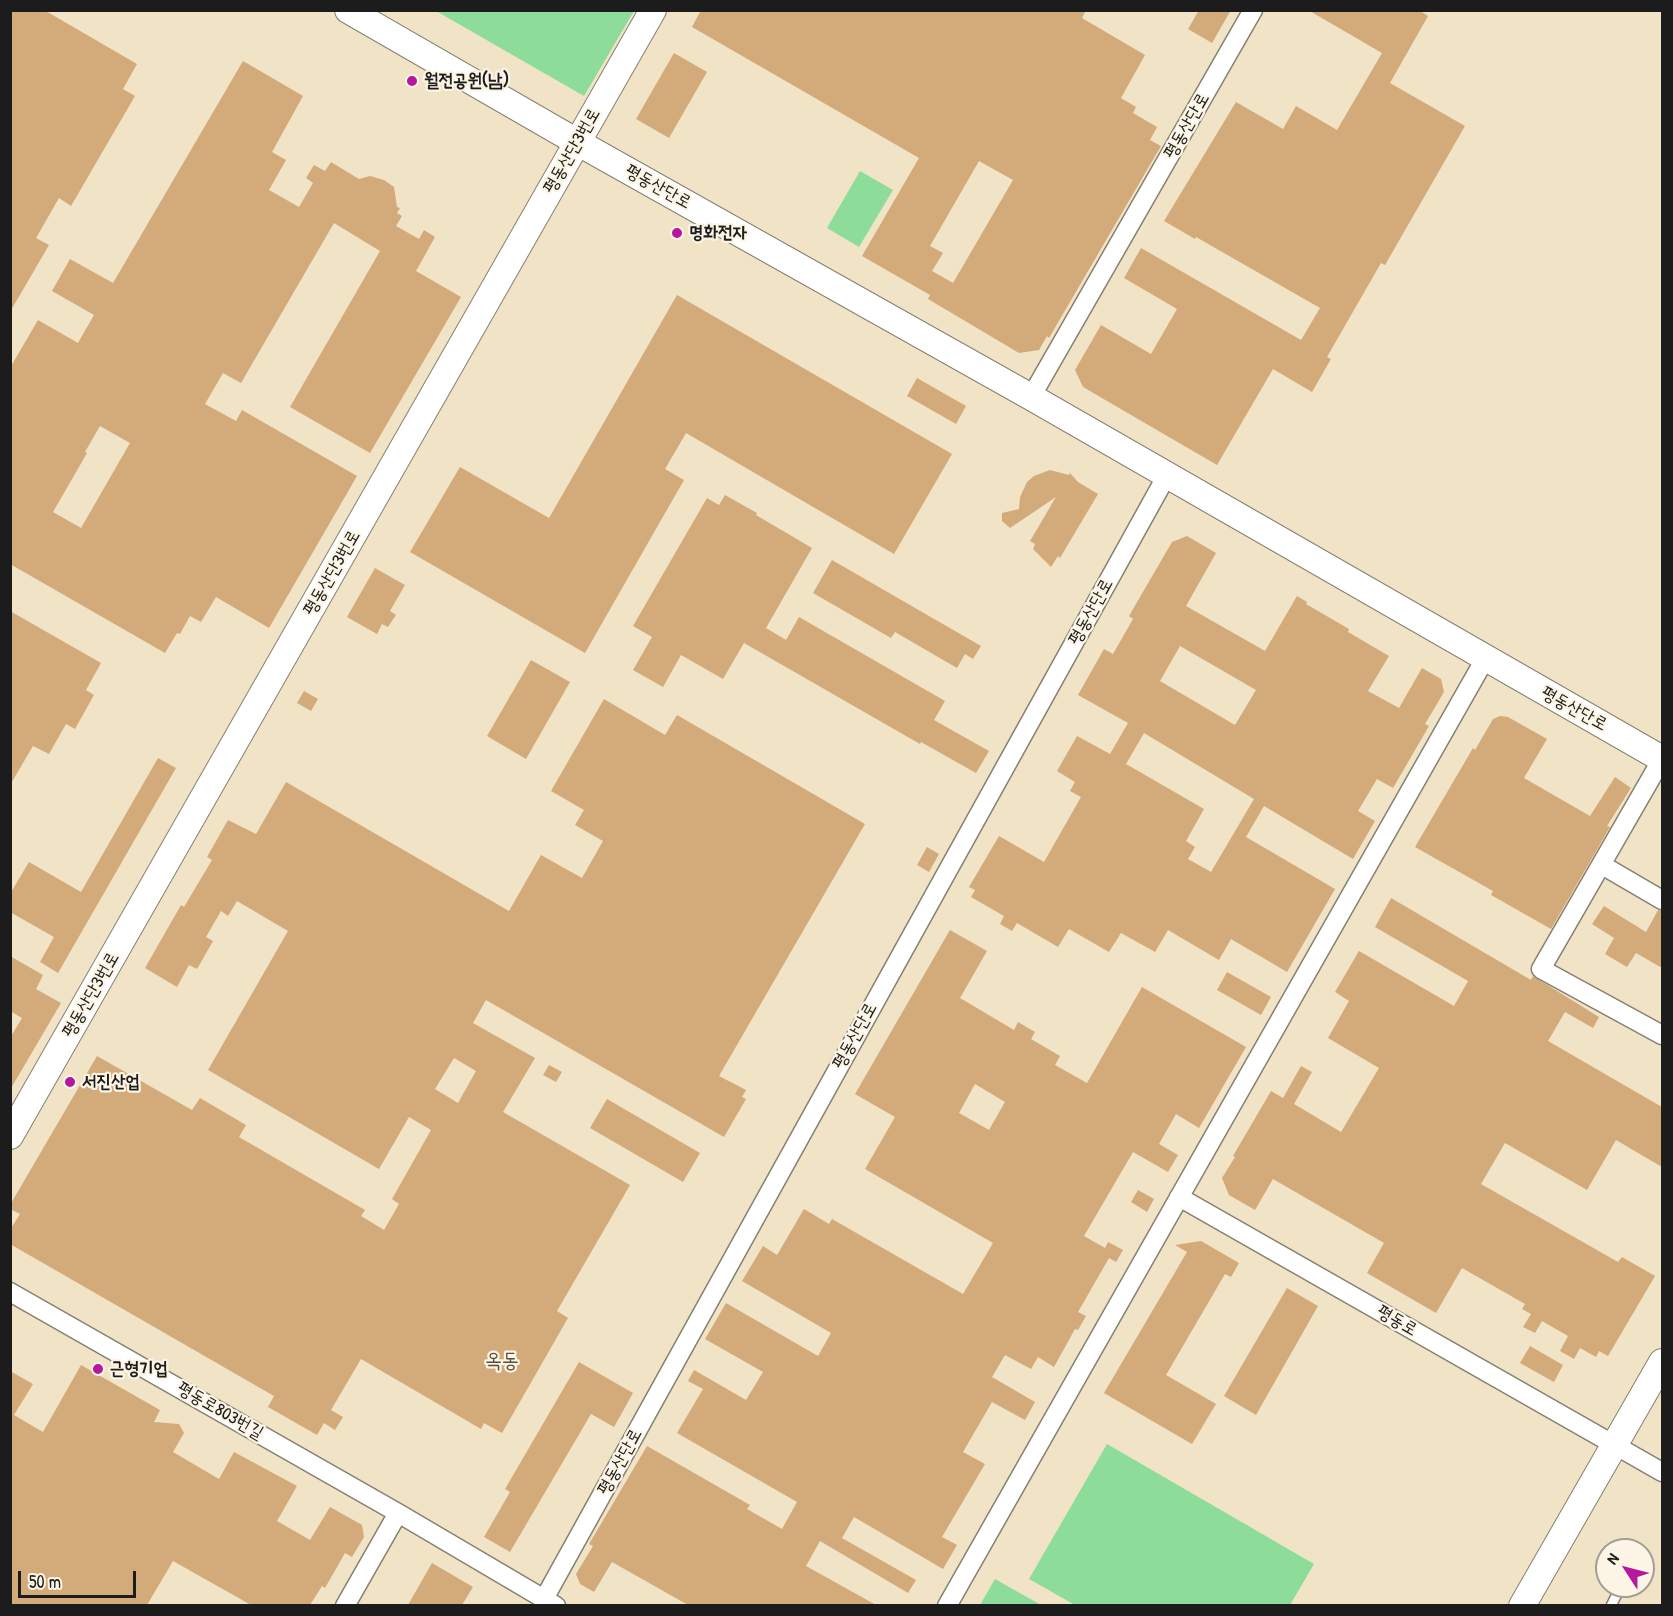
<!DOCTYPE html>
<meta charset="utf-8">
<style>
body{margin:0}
#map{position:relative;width:1673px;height:1616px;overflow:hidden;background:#f1e3c6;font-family:"Patrick Hand",sans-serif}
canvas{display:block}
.frame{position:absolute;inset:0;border:12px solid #1c1c1c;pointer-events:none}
.north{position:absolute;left:1595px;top:1538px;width:60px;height:60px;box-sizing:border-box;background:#fcf5e5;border:2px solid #a29e95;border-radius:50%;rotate:306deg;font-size:16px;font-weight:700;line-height:24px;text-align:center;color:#1c1c1c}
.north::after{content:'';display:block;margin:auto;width:21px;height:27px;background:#b5179e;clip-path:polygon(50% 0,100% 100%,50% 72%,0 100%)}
.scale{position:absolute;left:18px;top:1571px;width:118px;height:27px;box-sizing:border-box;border:3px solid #1c1c1c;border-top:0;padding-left:8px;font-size:18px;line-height:21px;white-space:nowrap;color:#1c1c1c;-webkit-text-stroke:4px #fcf5e5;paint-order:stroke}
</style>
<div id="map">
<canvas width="1673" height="1616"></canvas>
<div class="frame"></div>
<div class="north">N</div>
<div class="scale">50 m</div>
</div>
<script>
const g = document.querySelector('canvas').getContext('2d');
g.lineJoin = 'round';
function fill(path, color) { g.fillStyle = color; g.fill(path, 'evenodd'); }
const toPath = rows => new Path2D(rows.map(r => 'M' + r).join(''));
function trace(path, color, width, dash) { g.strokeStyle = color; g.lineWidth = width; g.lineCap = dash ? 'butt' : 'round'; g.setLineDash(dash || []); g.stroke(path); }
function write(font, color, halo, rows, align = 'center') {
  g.font = font + ' "Patrick Hand","Poor Story",sans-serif'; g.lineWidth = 4.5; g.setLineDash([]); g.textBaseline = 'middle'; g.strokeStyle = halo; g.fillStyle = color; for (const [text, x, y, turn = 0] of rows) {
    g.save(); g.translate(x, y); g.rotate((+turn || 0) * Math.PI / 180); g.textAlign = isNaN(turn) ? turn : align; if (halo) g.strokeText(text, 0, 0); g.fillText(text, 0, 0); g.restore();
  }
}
fill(toPath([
 [436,11,634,10,634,11,584,96],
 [860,171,893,190,859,247,827,228],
 [1107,1444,1314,1564,1290,1605,1075,1605,1029,1579],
 [995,1579,1041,1605,980,1605]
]), '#8ddc9a');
fill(toPath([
 [10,10,44,10,137,64,123,89,135,96,71,206,59,198,36,238,49,245,10,312],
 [701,10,1086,10,1082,18,1145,55,1121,98,1136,107,1133,113,1157,127,1150,140,1161,146,1049,338,1047,336,1039,350,1019,353,928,299,930,295,862,256,919,158,692,27],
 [979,161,1013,180,953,283,932,271,943,253,930,246],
 [1199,10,1231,10,1212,43,1188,29],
 [1308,10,1419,10,1428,16,1390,83,1465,126,1385,265,1381,263,1327,357,1331,359,1312,392,1273,369,1217,465,1083,387,1075,370,1101,325,1151,354,1177,309,1124,278,1141,248,1301,340,1320,308,1196,237,1195,239,1164,221,1236,102,1283,129,1296,106,1337,130,1382,53],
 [674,53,707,72,669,138,636,119],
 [243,61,303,96,272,152,286,160,269,190,299,207,313,183,306,178,314,165,325,171,331,162,359,179,370,176,384,180,394,187,397,207,400,208,397,213,402,216,396,226,419,239,424,230,435,237,416,271,461,297,370,453,290,407,380,251,334,223,241,383,223,373,205,404,236,421,242,410,357,476,269,628,216,597,201,622,190,616,180,634,177,633,165,653,10,564,10,368,38,320,78,343,94,315,52,291,70,259,113,283],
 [100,426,130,443,81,528,53,512,87,453,85,452],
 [677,295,952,454,894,554,686,433,665,469,684,480,585,653,410,552,460,467,549,518],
 [917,378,966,406,956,424,907,396],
 [1050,470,1069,475,1070,473,1078,482,1098,494,1060,558,1058,556,1051,567,1033,549,1035,544,1030,541,1056,497,1010,528,1002,521,1002,513,1019,509,1020,497,1027,482,1034,476],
 [725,495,757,513,756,515,812,548,766,628,786,640,799,617,945,701,934,720,989,751,976,773,921,742,920,744,744,643,723,679,681,655,663,687,633,670,652,637,633,626,707,498,719,505],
 [1187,536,1216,553,1186,606,1265,651,1297,596,1307,602,1306,604,1349,629,1348,632,1389,656,1368,691,1399,708,1422,668,1441,679,1444,692,1425,724,1429,726,1393,788,1377,779,1358,811,1375,821,1353,859,1264,806,1246,837,1335,889,1287,972,1231,939,1219,960,1168,930,1155,952,1121,933,1109,952,1069,929,1058,947,1017,923,1012,931,1000,924,1004,916,971,897,975,890,969,887,999,836,1044,862,1081,797,1070,791,1075,782,1057,771,1077,736,1110,754,1128,723,1078,695,1104,649,1113,654,1133,619,1129,616,1172,542],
 [1180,646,1256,690,1235,725,1160,681],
 [1144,733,1254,799,1211,872,1188,859,1195,847,1186,841,1204,809,1126,764],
 [832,560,981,646,973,659,965,654,957,668,895,632,891,638,813,593],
 [375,568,405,585,390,611,396,615,388,627,382,624,377,634,347,617],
 [10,611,101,663,86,690,94,695,75,729,66,724,49,754,33,746,10,785],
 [531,660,570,682,526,759,487,736],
 [304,691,318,699,311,711,297,703],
 [604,699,665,735,677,715,865,824,719,1076,746,1090,742,1097,746,1099,724,1137,486,1000,473,1023,535,1058,503,1112,630,1185,557,1311,568,1318,502,1433,484,1423,481,1429,361,1359,331,1410,343,1417,335,1430,324,1423,317,1435,268,1407,274,1396,10,1244,10,1230,20,1214,10,1209,10,1205,97,1056,192,1110,200,1098,246,1125,239,1137,365,1210,361,1216,384,1230,399,1204,392,1199,431,1130,409,1117,379,1169,208,1070,288,931,237,901,228,916,221,911,206,937,213,941,197,969,189,965,177,987,145,968,181,905,184,907,212,860,207,857,228,820,256,834,286,782,509,911,541,855,582,878,603,841,575,825,584,810,551,791],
 [454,1058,476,1071,458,1103,435,1089],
 [1500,716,1508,717,1547,739,1524,778,1590,816,1615,777,1631,788,1607,826,1610,827,1551,929,1491,895,1493,891,1415,847,1473,748,1475,750,1493,719],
 [158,758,176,768,58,973,40,962,54,937,10,912,10,894,29,862,81,892],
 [927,847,939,854,929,872,917,865],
 [1391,898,1531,980,1533,976,1599,1017,1593,1028,1565,1012,1548,1041,1662,1107,1662,1167,1616,1140,1587,1190,1505,1143,1481,1184,1618,1262,1622,1257,1655,1276,1608,1356,1599,1351,1596,1357,1580,1348,1574,1359,1560,1351,1568,1336,1542,1321,1535,1333,1523,1327,1531,1314,1522,1309,1525,1304,1462,1268,1436,1313,1367,1273,1384,1243,1273,1179,1255,1210,1229,1195,1222,1178,1235,1157,1233,1156,1271,1091,1283,1098,1301,1066,1312,1072,1294,1104,1341,1132,1379,1068,1328,1038,1349,1001,1335,992,1359,951,1454,1006,1468,981,1375,927],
 [1604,906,1646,932,1658,910,1662,911,1662,968,1636,953,1627,967,1605,954,1614,938,1592,924],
 [950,930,987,951,960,998,1014,1030,1018,1022,1035,1032,1031,1039,1060,1056,1055,1065,1087,1083,1142,987,1246,1047,1199,1128,1176,1114,1159,1144,1178,1155,1168,1172,1133,1152,1084,1236,1105,1248,1108,1242,1123,1250,1116,1262,1109,1258,1078,1312,1086,1316,1078,1330,1075,1329,1054,1367,1038,1357,1031,1369,1005,1355,992,1377,1035,1402,1025,1420,992,1402,963,1452,985,1464,942,1537,957,1545,943,1569,854,1517,842,1538,916,1580,908,1593,820,1541,806,1566,876,1605,688,1605,612,1562,594,1592,580,1584,576,1574,593,1546,589,1544,647,1446,750,1505,747,1509,782,1529,797,1502,677,1433,703,1389,688,1381,694,1370,746,1400,763,1372,705,1339,726,1303,818,1356,831,1333,742,1281,763,1246,777,1255,804,1209,829,1224,832,1219,963,1294,993,1243,865,1169,895,1117,855,1094],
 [975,1084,1005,1102,989,1130,959,1113],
 [10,956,43,975,36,989,61,1003,10,1090,10,1038,22,1018,10,1011],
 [1227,972,1271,997,1261,1015,1217,990],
 [549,1065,562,1072,556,1082,543,1075],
 [607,1099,700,1153,683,1182,590,1128],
 [1138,1190,1154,1199,1147,1212,1131,1202],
 [1201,1241,1239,1263,1231,1277,1225,1274,1166,1375,1216,1404,1192,1444,1104,1393,1187,1252,1175,1245],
 [1287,1288,1318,1306,1256,1415,1224,1396],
 [1530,1346,1563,1365,1554,1382,1520,1363],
 [579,1362,633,1393,614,1427,591,1414,510,1552,484,1537,510,1492,505,1489],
 [81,1365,160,1410,154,1422,179,1424,184,1433,173,1452,219,1479,234,1452,297,1486,277,1521,310,1540,330,1507,362,1525,364,1537,352,1557,345,1553,325,1588,322,1586,310,1605,251,1605,173,1561,147,1605,10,1605,10,1371,33,1384,14,1415,43,1432],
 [432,1563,473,1587,462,1605,408,1605]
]), '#d3aa7a');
const lane = toPath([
 [1611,1606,1621,1586]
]);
const street = toPath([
 [1031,397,1253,10],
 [1662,759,1541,969,1662,1035],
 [1602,865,1662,900],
 [1179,1197,1662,1472],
 [10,1292,398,1513,556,1606],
 [544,1599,1167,475],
 [345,1606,398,1513],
 [947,1606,1485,659]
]);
const secondary = toPath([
 [348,10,577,142,1031,397,1662,759],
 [10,1136,653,10],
 [1522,1606,1662,1362]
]);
trace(lane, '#868071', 12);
trace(street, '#868071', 21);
trace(secondary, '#868071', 28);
trace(lane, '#fff', 9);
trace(street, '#fff', 18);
trace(secondary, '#fff', 26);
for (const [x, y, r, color] of [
 [412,81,6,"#b5179e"],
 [677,233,6,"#b5179e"],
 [70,1082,6,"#b5179e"],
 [98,1369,6,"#b5179e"]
]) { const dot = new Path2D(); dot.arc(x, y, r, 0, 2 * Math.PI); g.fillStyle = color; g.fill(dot); trace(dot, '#fcf5e5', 2); }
write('bold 18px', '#1c1c1c', '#fcf5e5', [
 ["월전공원(남)",424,81],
 ["명화전자",689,233],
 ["서진산업",82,1082],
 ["근형기업",110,1369]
], 'left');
write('18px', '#1c1c1c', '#fcf5e5', [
 ["평동산단로",1187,126,-60],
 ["평동산단3번로",572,151,-60],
 ["평동산단로",658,187,29],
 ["평동산단3번로",332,573,-60],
 ["평동산단로",1091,612,-61],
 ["평동산단로",1574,709,29],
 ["평동산단3번로",91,995,-60],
 ["평동산단로",855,1036,-61],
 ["평동로",1397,1321,30],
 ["평동로803번길",220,1411,30],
 ["평동산단로",620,1462,-61]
]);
write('21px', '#5c4e3d', '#fcf5e5', [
 ["옥동",502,1361]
]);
</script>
